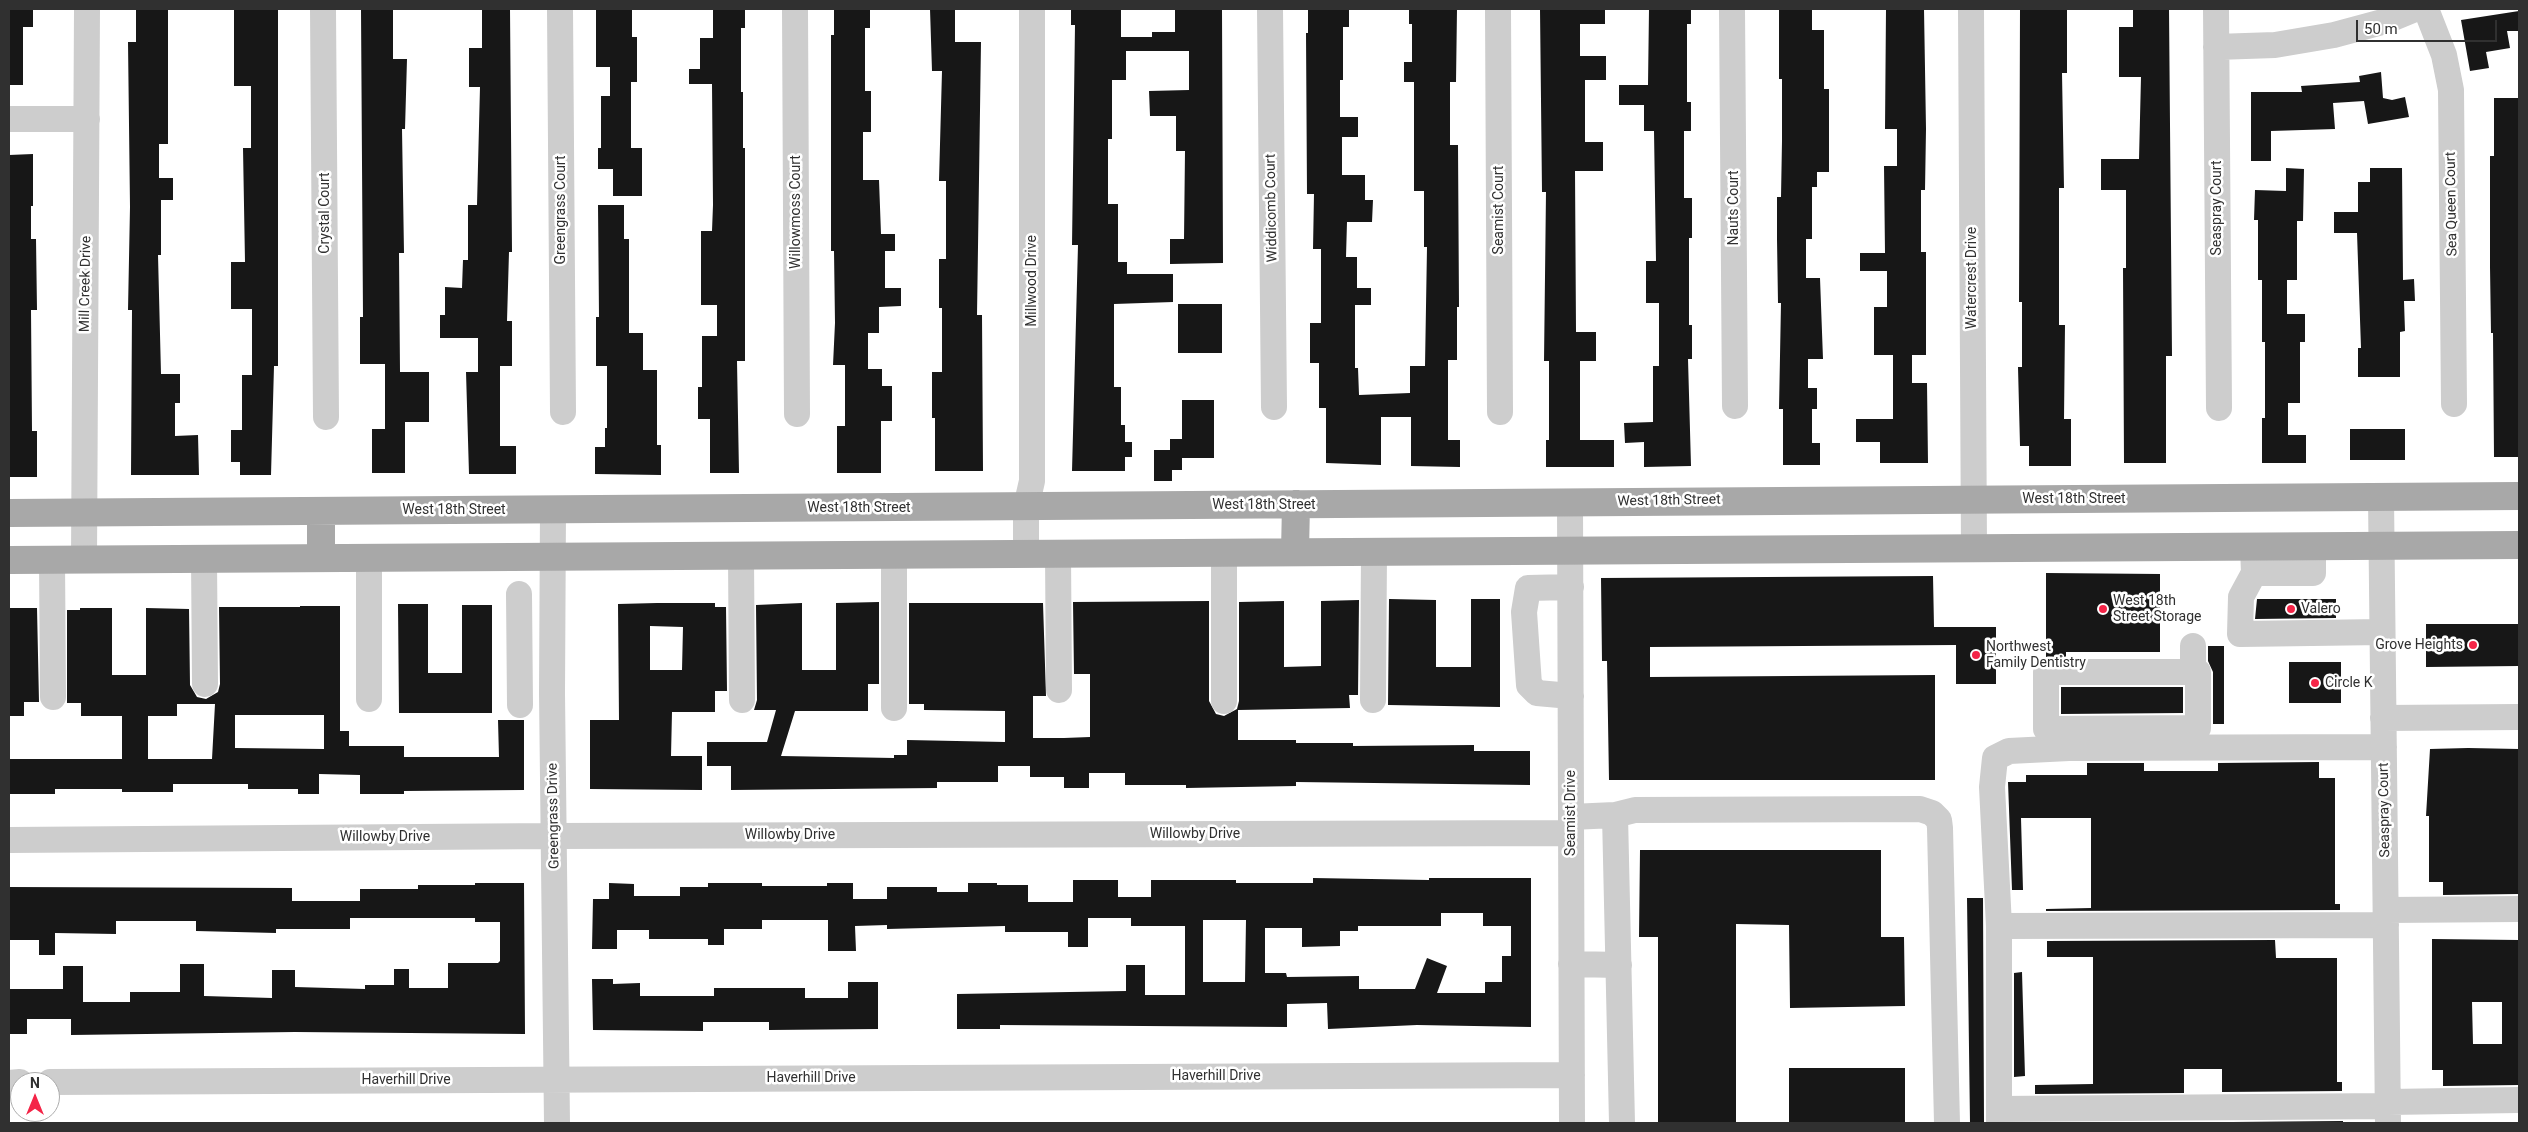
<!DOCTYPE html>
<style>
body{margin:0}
#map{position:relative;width:2528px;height:1132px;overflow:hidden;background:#fff;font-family:Roboto,sans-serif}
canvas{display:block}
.frame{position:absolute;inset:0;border:10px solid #303030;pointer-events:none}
.north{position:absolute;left:10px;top:1072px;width:50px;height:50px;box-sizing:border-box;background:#fff;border:1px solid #acacac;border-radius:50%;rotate:0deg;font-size:14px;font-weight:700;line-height:20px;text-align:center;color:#303030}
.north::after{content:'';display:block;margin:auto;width:18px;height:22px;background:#f42447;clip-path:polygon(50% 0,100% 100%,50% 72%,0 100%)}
.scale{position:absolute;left:2356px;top:20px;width:141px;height:22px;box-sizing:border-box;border:2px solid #303030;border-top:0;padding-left:6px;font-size:15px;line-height:18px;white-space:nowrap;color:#303030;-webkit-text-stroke:4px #fff;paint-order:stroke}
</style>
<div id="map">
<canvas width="2528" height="1132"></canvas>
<div class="frame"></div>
<div class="north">N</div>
<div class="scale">50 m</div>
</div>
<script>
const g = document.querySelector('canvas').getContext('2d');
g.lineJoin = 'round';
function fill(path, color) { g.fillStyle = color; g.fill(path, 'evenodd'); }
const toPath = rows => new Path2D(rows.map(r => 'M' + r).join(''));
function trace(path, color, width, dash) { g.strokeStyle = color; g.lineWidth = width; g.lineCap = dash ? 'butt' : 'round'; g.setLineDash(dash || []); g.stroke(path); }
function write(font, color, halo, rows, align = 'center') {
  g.font = font + ' Roboto,sans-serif'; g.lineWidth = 5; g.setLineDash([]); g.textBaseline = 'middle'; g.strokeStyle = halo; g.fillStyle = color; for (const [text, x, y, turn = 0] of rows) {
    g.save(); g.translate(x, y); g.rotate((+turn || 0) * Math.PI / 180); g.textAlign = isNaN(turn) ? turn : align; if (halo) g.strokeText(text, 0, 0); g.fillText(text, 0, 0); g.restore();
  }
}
fill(toPath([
 [9,9,33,9,33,27,23,27,23,85,9,85],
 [136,9,168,9,168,144,159,144,159,178,173,178,173,200,161,200,161,255,158,255,161,374,180,374,180,403,175,403,175,436,198,435,199,475,131,475,132,310,128,310,130,207,128,42,136,42],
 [234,9,278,9,278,366,274,366,271,475,240,475,240,462,231,462,231,430,242,430,242,375,252,375,252,309,231,309,231,262,245,262,243,148,251,148,251,86,234,86],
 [361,9,393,9,393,59,407,59,405,129,402,129,404,253,399,253,400,372,429,372,429,422,405,422,405,473,372,473,372,429,385,429,385,364,360,364,360,317,363,317],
 [482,9,510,9,512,252,509,252,507,321,512,321,512,366,500,366,500,446,516,446,516,474,469,474,466,372,478,372,478,338,440,338,440,315,445,315,445,287,462,288,463,260,468,260,468,205,477,205,480,87,469,87,469,48,482,48],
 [596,9,632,9,632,37,637,37,637,82,631,82,631,148,642,148,642,196,613,196,613,169,598,169,598,148,601,148,601,96,610,96,610,67,596,67],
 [713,9,745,9,745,28,741,28,741,92,743,92,743,148,745,148,745,361,737,361,739,473,710,473,710,419,698,419,698,387,702,387,702,336,717,336,717,305,701,305,701,231,712,231,713,205,712,84,689,84,689,69,700,69,700,38,713,38],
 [834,9,870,9,870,28,865,28,865,91,871,91,871,132,863,132,863,180,879,180,881,234,895,234,895,251,885,251,885,288,901,288,901,306,879,307,879,333,868,333,868,369,882,369,882,386,892,386,892,421,881,421,881,473,837,473,837,426,845,426,845,365,833,365,835,323,834,251,831,251,831,35,834,35],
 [930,9,955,9,955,42,981,42,977,315,982,315,983,471,935,471,935,418,932,418,932,372,942,372,942,308,939,308,939,259,946,259,946,181,939,181,942,71,932,71],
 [1071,9,1121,9,1121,37,1152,37,1152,32,1175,32,1175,9,1222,9,1223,263,1170,264,1170,239,1184,239,1185,151,1176,151,1176,116,1150,116,1149,91,1189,90,1189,51,1126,51,1126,80,1112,80,1112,139,1108,139,1108,204,1118,204,1118,262,1127,262,1127,274,1173,274,1173,302,1114,304,1114,387,1121,387,1121,425,1125,425,1125,442,1132,442,1132,457,1125,457,1125,471,1072,471,1078,245,1072,245,1075,25,1071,25],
 [1308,9,1349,9,1349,27,1343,27,1343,80,1340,80,1340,117,1358,117,1358,137,1342,137,1342,175,1365,175,1365,200,1373,200,1372,222,1347,222,1346,257,1357,257,1357,288,1371,288,1371,305,1355,305,1355,368,1358,368,1359,395,1410,393,1410,366,1425,366,1427,247,1424,247,1424,191,1414,191,1414,82,1404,82,1404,62,1412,62,1412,24,1409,24,1409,9,1457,9,1456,82,1450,82,1450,145,1458,145,1459,307,1457,307,1457,360,1448,360,1448,440,1460,440,1460,467,1411,466,1411,417,1381,417,1381,465,1326,463,1326,408,1319,408,1319,363,1310,363,1310,323,1321,323,1321,249,1313,249,1314,194,1307,194,1306,33,1308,33],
 [1540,9,1605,9,1605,24,1580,24,1580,56,1606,56,1606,80,1585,80,1585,142,1603,142,1603,171,1575,171,1576,332,1596,332,1596,361,1580,361,1580,440,1614,440,1614,467,1546,467,1546,440,1549,440,1549,361,1544,361,1546,192,1542,192],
 [1649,9,1691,9,1691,24,1687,24,1687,102,1691,102,1691,131,1684,131,1684,198,1692,198,1692,238,1689,238,1689,325,1692,325,1692,359,1688,359,1691,466,1644,467,1644,442,1625,443,1624,423,1653,422,1653,366,1659,366,1659,303,1646,303,1646,261,1656,261,1654,131,1644,131,1644,105,1619,105,1619,85,1648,85],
 [1779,9,1812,9,1812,30,1824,30,1824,89,1829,89,1829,172,1817,172,1817,187,1812,187,1812,239,1806,239,1806,278,1820,278,1823,359,1808,359,1808,388,1817,388,1817,409,1812,409,1812,443,1820,443,1820,465,1783,465,1783,409,1779,409,1781,303,1778,303,1777,239,1777,197,1781,197,1782,141,1782,79,1779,79],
 [1886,9,1924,9,1926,129,1925,190,1921,190,1921,252,1926,252,1926,355,1912,355,1912,383,1927,383,1928,463,1880,463,1880,442,1856,442,1856,419,1893,419,1893,355,1874,355,1874,307,1887,307,1887,271,1860,271,1860,253,1885,253,1884,166,1897,166,1897,129,1885,129],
 [2020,9,2067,9,2067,73,2062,73,2064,188,2059,188,2059,325,2065,325,2064,419,2071,419,2071,466,2029,466,2029,446,2020,446,2018,367,2022,367,2022,302,2019,302],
 [2133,9,2169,9,2172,356,2166,356,2166,463,2124,463,2123,268,2126,268,2126,190,2101,190,2101,159,2139,159,2141,77,2119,77,2119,27,2133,27],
 [2519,11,2519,31,2507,31,2510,48,2486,52,2489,68,2470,71,2461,20],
 [2381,72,2383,98,2392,100,2405,97,2409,117,2368,124,2364,101,2333,103,2335,129,2271,131,2271,161,2251,161,2251,92,2302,92,2301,86,2360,82,2359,76],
 [2494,98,2519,98,2519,457,2494,457,2493,333,2491,333,2490,267,2490,156,2494,156],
 [33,154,33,206,31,206,31,239,36,239,37,310,31,310,32,431,37,431,37,477,9,477,9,155],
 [2286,168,2304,169,2303,221,2297,221,2297,280,2287,280,2287,314,2305,314,2305,342,2300,342,2300,403,2288,403,2288,435,2306,435,2306,463,2262,463,2262,418,2265,418,2265,342,2262,342,2262,280,2258,280,2258,220,2254,220,2255,190,2286,191],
 [2370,168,2402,168,2403,280,2414,279,2415,301,2404,301,2405,331,2400,332,2400,377,2358,377,2358,348,2361,348,2357,233,2334,233,2334,212,2358,212,2358,182,2370,182],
 [598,205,624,205,624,239,629,239,629,333,643,333,643,370,657,370,657,445,661,445,661,475,595,474,595,447,605,447,605,428,607,428,607,366,596,366,596,317,599,317],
 [1178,304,1222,304,1222,353,1178,353],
 [1182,400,1214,400,1214,458,1182,458,1182,470,1172,470,1172,481,1154,481,1154,450,1170,450,1170,439,1182,439],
 [2350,429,2405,429,2405,460,2350,460],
 [2046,573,2160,574,2160,652,2066,652,2066,657,2046,657],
 [1933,576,1934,627,1996,627,1996,684,1956,684,1956,645,1650,647,1650,677,1935,675,1935,780,1609,780,1607,661,1602,661,1601,578],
 [1389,599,1436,600,1436,667,1471,667,1471,599,1500,599,1500,707,1388,705],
 [2257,599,2336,599,2336,618,2255,619],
 [1359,600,1358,695,1349,695,1350,708,1238,710,1238,740,1296,740,1296,743,1353,743,1353,746,1474,745,1474,751,1530,751,1530,785,1296,782,1296,786,1186,788,1186,785,1125,785,1125,773,1089,773,1089,788,1064,788,1064,777,1030,777,1030,766,998,766,998,782,937,782,937,788,731,790,731,766,707,766,707,742,767,742,776,710,754,710,757,700,756,605,802,603,802,670,836,670,836,603,879,602,879,684,868,684,868,711,795,711,781,756,894,758,894,755,907,755,907,740,1005,742,1005,711,924,710,924,704,909,704,909,603,1043,603,1046,696,1033,696,1033,738,1064,738,1090,737,1090,674,1074,674,1073,602,1209,601,1209,701,1216,714,1224,716,1237,709,1239,701,1239,602,1284,601,1284,667,1321,666,1321,601],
 [657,603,715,603,715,607,726,607,727,691,715,691,715,712,672,712,671,756,702,756,702,790,590,789,590,720,619,720,618,604],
 [650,626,683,627,682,670,650,670],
 [398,604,428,604,428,673,462,673,462,605,492,605,492,713,399,713],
 [300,606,340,606,340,731,349,731,349,746,404,746,404,757,499,757,498,720,524,720,524,790,404,791,404,794,360,794,360,775,319,774,319,794,298,794,298,789,248,789,248,784,173,784,173,792,122,792,122,789,55,789,55,794,9,794,9,759,122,759,122,716,81,716,81,703,67,703,67,610,80,610,80,608,112,608,112,675,146,675,146,608,189,609,190,685,197,697,206,699,218,692,220,684,219,607,300,607],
 [177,704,215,704,212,759,148,759,148,716,177,716],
 [235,715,324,715,324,749,235,748],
 [9,608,37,608,39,702,24,702,24,716,9,716],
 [2426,624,2519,624,2519,666,2426,667],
 [2208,646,2224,646,2224,724,2213,724,2213,672,2208,661],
 [2289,662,2341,662,2341,703,2289,703],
 [2061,687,2183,687,2183,713,2061,714],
 [2468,748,2519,749,2519,894,2443,895,2443,882,2429,882,2429,816,2426,816,2430,749],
 [2319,762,2319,778,2335,778,2335,904,2340,904,2340,910,2046,911,2046,909,2091,908,2091,818,2021,818,2023,890,2012,890,2008,782,2026,782,2026,775,2087,775,2087,763,2144,763,2144,771,2218,771,2218,763],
 [1640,850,1881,850,1881,937,1904,937,1905,1006,1790,1008,1789,925,1736,924,1736,1123,1658,1123,1658,937,1639,937],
 [1313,878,1429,880,1429,878,1531,878,1531,1027,1417,1025,1328,1029,1327,1003,1287,1004,1287,1027,1000,1025,1000,1029,957,1029,957,994,1126,991,1126,965,1145,965,1145,995,1185,995,1185,926,1131,926,1131,918,1088,918,1088,947,1068,947,1068,932,1005,932,1005,926,887,929,887,925,855,926,856,951,828,951,828,920,762,920,762,929,724,929,724,945,708,945,708,939,649,939,649,930,617,930,617,949,592,949,593,899,609,899,609,883,634,884,634,896,680,896,680,887,708,887,708,883,762,883,762,886,827,886,827,883,853,883,853,899,887,899,887,887,937,887,937,892,968,892,968,883,997,883,997,885,1028,885,1028,902,1073,902,1073,880,1118,880,1118,897,1151,897,1151,880,1236,880,1236,883,1313,883],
 [1441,913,1483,913,1483,926,1511,926,1511,956,1502,956,1502,982,1485,982,1485,993,1437,993,1447,966,1427,958,1415,989,1359,989,1359,976,1287,977,1286,973,1265,973,1265,928,1302,928,1302,947,1340,946,1340,931,1358,931,1358,926,1441,926],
 [1203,920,1246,920,1245,982,1203,982],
 [475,883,524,883,525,1034,295,1032,71,1035,71,1019,27,1019,27,1034,9,1034,9,989,63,989,63,966,83,966,83,1002,130,1002,130,992,180,992,180,964,204,964,204,996,272,998,272,970,295,970,295,987,365,989,365,985,394,985,394,969,409,969,409,988,448,988,448,963,498,963,500,961,500,922,475,922,475,918,350,918,350,929,276,929,276,933,196,931,196,921,116,921,116,934,55,933,55,955,39,955,39,940,9,940,9,887,292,888,292,901,360,901,360,889,418,889,418,885,475,885],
 [1967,898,1983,898,1984,1123,1970,1123],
 [2432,939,2519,940,2519,1085,2443,1086,2443,1070,2432,1070],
 [2472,1002,2502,1002,2502,1044,2473,1044],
 [2275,940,2276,958,2337,958,2337,1082,2342,1082,2342,1091,2222,1092,2222,1069,2184,1069,2184,1093,2035,1094,2035,1085,2093,1084,2093,957,2047,957,2047,941],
 [2022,972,2025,1076,2014,1077,2014,973],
 [592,979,613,979,613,984,640,983,640,996,714,996,714,988,805,988,805,998,848,998,848,982,878,982,878,1029,769,1030,769,1022,703,1022,703,1031,593,1030],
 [1789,1068,1905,1068,1905,1123,1789,1123],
 [2343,1121,2343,1123,2233,1123,2233,1122]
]), '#171717');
trace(toPath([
 [323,9,326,417],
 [560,9,563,412],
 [795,9,797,414],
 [1270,9,1274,407],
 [1498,9,1500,412],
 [1732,9,1735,406],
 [1971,9,1974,548],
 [2216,9,2219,408],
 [2426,9,2444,55,2451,90,2454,404],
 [2216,47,2275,45,2334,35,2386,21,2415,9],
 [9,119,87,119],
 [2381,497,2388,1123],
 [1570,503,1572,1123],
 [553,509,552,693,557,1123],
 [2253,547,2254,573,2241,597,2240,634,2382,632],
 [1058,553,1059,690],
 [1026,554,1026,507,1032,481,1032,9],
 [741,555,742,700],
 [369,557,369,699],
 [204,558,205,684],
 [52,559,53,697],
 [84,559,87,9],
 [2254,573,2313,573,2313,546],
 [1571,587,1528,588,1524,612,1529,685,1537,693,1571,696],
 [519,594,520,705],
 [2046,672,2198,672,2198,728,2046,729,2046,672],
 [2193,672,2193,646],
 [1373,700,1374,552],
 [1224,701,1224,553],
 [894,708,894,555],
 [2383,718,2519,717],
 [1615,815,1622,1123],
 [1571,817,1615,815,1635,810,1920,809,1932,813,1939,820,1940,828,1947,1123],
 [9,840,554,836,1571,833],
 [2386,910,2519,909],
 [1999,926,2386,925],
 [1571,964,1619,965],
 [50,1082,1572,1075],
 [9,1083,20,1082],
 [2388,1102,2519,1100],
 [1999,1109,2388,1106],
 [1999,1123,1999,926,1992,787,1995,758,2009,751,2069,748,2384,747]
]), '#cdcdcd', 26);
trace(toPath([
 [321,511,321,558],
 [9,513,2519,496],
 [1295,552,1296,504],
 [9,560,2519,545]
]), '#a8a8a8', 28);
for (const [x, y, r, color] of [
 [2103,609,5,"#f42447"],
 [2291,609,5,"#f42447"],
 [2473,645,5,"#f42447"],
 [1976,655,5,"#f42447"],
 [2315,683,5,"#f42447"]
]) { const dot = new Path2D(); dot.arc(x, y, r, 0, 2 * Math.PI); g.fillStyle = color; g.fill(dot); trace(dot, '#fff', 2); }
write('14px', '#303030', '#fff', [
 ["Sea Queen Court",2452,204,-91],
 ["Widdicomb Court",1272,208,-91],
 ["Nauts Court",1734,208,-90],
 ["Seaspray Court",2217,208,-90],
 ["Greengrass Court",561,210,-90],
 ["Seamist Court",1499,210,-90],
 ["Willowmoss Court",796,212,-90],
 ["Crystal Court",325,213,-90],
 ["Watercrest Drive",1972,278,-90],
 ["Millwood Drive",1032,281,-90],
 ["Mill Creek Drive",86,284,-89],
 ["West 18th Street",2074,499],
 ["West 18th Street",1669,501,-1],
 ["West 18th Street",1264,505],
 ["West 18th Street",859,508],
 ["West 18th Street",454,510],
 ["Seaspray Court",2385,810,-91],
 ["Seamist Drive",1571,813,-90],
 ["Greengrass Drive",554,816,-91],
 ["Willowby Drive",1195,834],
 ["Willowby Drive",790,835],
 ["Willowby Drive",385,837],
 ["Haverhill Drive",1216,1076],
 ["Haverhill Drive",811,1078],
 ["Haverhill Drive",406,1080]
]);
write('14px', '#303030', '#fff', [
 ["West 18th",2113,601],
 ["Street Storage",2113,617],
 ["Valero",2301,609],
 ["Grove Heights",2463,645,"right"],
 ["Northwest",1986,647],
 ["Family Dentistry",1986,663],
 ["Circle K",2325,683]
], 'left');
</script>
